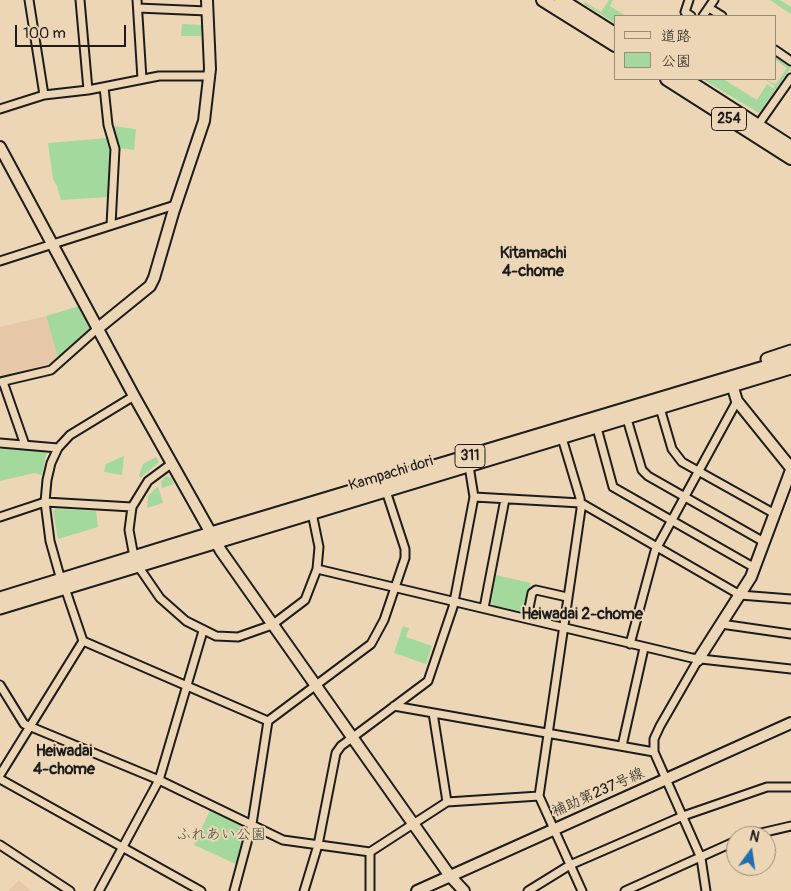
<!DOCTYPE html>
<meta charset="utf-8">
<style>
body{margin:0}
#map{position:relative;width:791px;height:891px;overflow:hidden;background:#edd6b6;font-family:Pangolin,"Klee One",sans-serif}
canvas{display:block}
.legend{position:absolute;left:614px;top:15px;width:162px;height:65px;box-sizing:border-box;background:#edd6b6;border:1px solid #998c78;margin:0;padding:6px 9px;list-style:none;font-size:15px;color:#1c1c1c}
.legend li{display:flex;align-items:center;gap:10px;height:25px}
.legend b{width:25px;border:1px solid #998c78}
.north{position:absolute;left:726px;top:826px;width:50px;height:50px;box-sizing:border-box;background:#edd6b6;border:1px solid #998c78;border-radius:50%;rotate:14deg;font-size:14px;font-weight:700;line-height:20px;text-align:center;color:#1c1c1c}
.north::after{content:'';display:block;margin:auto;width:18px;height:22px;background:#1f6fb2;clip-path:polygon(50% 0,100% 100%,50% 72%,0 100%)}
.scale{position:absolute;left:15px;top:25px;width:111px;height:22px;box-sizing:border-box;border:2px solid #1c1c1c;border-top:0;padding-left:6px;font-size:15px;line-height:18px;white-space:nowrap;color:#1c1c1c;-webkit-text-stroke:4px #edd6b6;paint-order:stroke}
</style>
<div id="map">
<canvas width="791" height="891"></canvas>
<ul class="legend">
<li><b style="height:6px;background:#edd6b6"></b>道路</li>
<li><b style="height:14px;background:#a3d99c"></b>公園</li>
</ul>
<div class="north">N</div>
<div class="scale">100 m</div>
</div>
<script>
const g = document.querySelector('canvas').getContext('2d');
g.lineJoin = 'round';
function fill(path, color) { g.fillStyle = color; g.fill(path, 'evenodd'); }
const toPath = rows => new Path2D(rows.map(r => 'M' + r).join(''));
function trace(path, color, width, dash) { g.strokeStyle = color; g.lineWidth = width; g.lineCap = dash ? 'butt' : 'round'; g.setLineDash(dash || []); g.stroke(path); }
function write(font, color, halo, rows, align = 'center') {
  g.font = font + ' Pangolin,"Klee One",sans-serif'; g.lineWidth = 4; g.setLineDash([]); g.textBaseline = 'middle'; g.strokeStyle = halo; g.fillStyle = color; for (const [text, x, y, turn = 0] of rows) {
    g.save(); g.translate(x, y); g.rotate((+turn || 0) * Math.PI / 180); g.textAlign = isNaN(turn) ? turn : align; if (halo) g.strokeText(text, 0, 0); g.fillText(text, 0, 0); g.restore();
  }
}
fill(toPath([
 [46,316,58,358,48,364,0,376,0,327],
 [19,880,31,891,8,891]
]), '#e6c8a9');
fill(toPath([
 [609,0,613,0,610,6,626,16,615,16,615,23,584,4,585,2,601,12],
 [770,0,780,0,791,7,791,14],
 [182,24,202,25,201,36,181,36],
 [775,57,791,66,790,69,759,113,702,79,723,79,757,100,767,84,773,88,775,86,764,79,776,84,787,68,775,60],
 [113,126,136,129,134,150,119,148],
 [107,138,111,150,109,197,61,200,57,186,53,179,48,143],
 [79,306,91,329,58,358,46,316],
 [0,449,47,451,42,475,34,473,0,481],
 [124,456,122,475,104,472,106,464],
 [156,457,159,462,140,478,139,476,143,464],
 [166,476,171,478,174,484,162,488,161,482],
 [158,486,163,503,147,508,148,496],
 [56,509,96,511,98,527,58,539,53,511],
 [496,575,531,583,525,611,521,613,494,606,491,602],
 [403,626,409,628,406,637,432,646,426,664,394,653],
 [211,808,246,825,248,828,238,865,194,845]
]), '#a3d99c');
const street = toPath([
 [29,0,44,95],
 [80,0,88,90],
 [137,0,142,79],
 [689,0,685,12,691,16],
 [138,8,207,11],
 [709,8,722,16],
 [703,16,714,0],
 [775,50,791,61],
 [104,87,108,125,115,149,111,225],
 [0,109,44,95,88,90,159,76,209,76],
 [758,125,791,78],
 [0,261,175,205],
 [0,382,51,370,97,329],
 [3,382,25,445],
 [660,408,672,449,682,462,775,514],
 [627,419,642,470,648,476,764,542],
 [597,428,613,487,755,568],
 [562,438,580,498,581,509,539,796,582,891],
 [0,443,58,448],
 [474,497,581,503,740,595,791,599],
 [0,517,45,502,132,507],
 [134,557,129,530,132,507,148,481,171,464],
 [138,566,160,598,186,621,216,636,238,637,272,625,305,600,317,569,319,547,312,513],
 [317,569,692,658,791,669],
 [61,580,50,541,45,502,47,480,51,463,58,448,70,435,134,396],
 [65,588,83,641,268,721,371,644,384,620,405,558,405,549,386,491],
 [484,608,505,499],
 [527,618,532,593,536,590,567,597],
 [721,624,791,634],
 [630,644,655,551,737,401],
 [698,660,660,726,654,739,654,752,701,858,706,891],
 [0,685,24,724,159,780,283,840,370,852,447,802,539,796],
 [394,706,654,752],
 [433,713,447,802],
 [622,746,644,648],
 [0,775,83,641],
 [0,779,201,891],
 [748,836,791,826],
 [0,845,70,891],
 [99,891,159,780,203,631],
 [234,891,252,824,268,721],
 [304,891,318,845,336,753,341,746,428,681,453,607,474,497,469,466],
 [370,891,370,852],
 [528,891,570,865,683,816,767,787,791,787],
 [625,891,736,841]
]);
const secondary = toPath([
 [0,147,134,396,221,551,450,876,464,891],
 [97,329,150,286,154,278,173,213,204,121,210,69,207,0],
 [730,378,737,401,791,468],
 [698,660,751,577,791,470],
 [417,891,791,723]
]);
const primary = toPath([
 [767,359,791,351],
 [0,598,221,530,791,359],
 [0,608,791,368]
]);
const highway = toPath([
 [543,0,615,45],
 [561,0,615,34],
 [667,79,791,158],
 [685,79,791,147]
]);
trace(street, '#1c1c1c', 11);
trace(secondary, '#1c1c1c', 14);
trace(primary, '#1c1c1c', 15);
trace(highway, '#1c1c1c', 16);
trace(street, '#edd6b6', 7);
trace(secondary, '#edd6b6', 10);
trace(primary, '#edd6b6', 11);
trace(highway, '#edd6b6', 12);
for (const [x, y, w] of [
 [729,119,35],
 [470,456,30]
]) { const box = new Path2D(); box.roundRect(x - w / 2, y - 11.5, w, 23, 4); g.fillStyle = '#edd6b6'; g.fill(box); trace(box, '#1c1c1c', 1); }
write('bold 14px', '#1c1c1c', null, [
 ["254",729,119],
 ["311",470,456]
]);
write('15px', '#1c1c1c', '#edd6b6', [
 ["Kampachi dori",391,474,-17],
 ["補助第237号線",598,793,-24]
]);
write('15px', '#3e4b3c', '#edd6b6', [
 ["ふれあい公園",221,835]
]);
write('bold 16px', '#1c1c1c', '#edd6b6', [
 ["Kitamachi",533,254],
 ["4-chome",533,272],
 ["Heiwadai 2-chome",582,615],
 ["Heiwadai",64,752],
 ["4-chome",64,770]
]);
</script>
